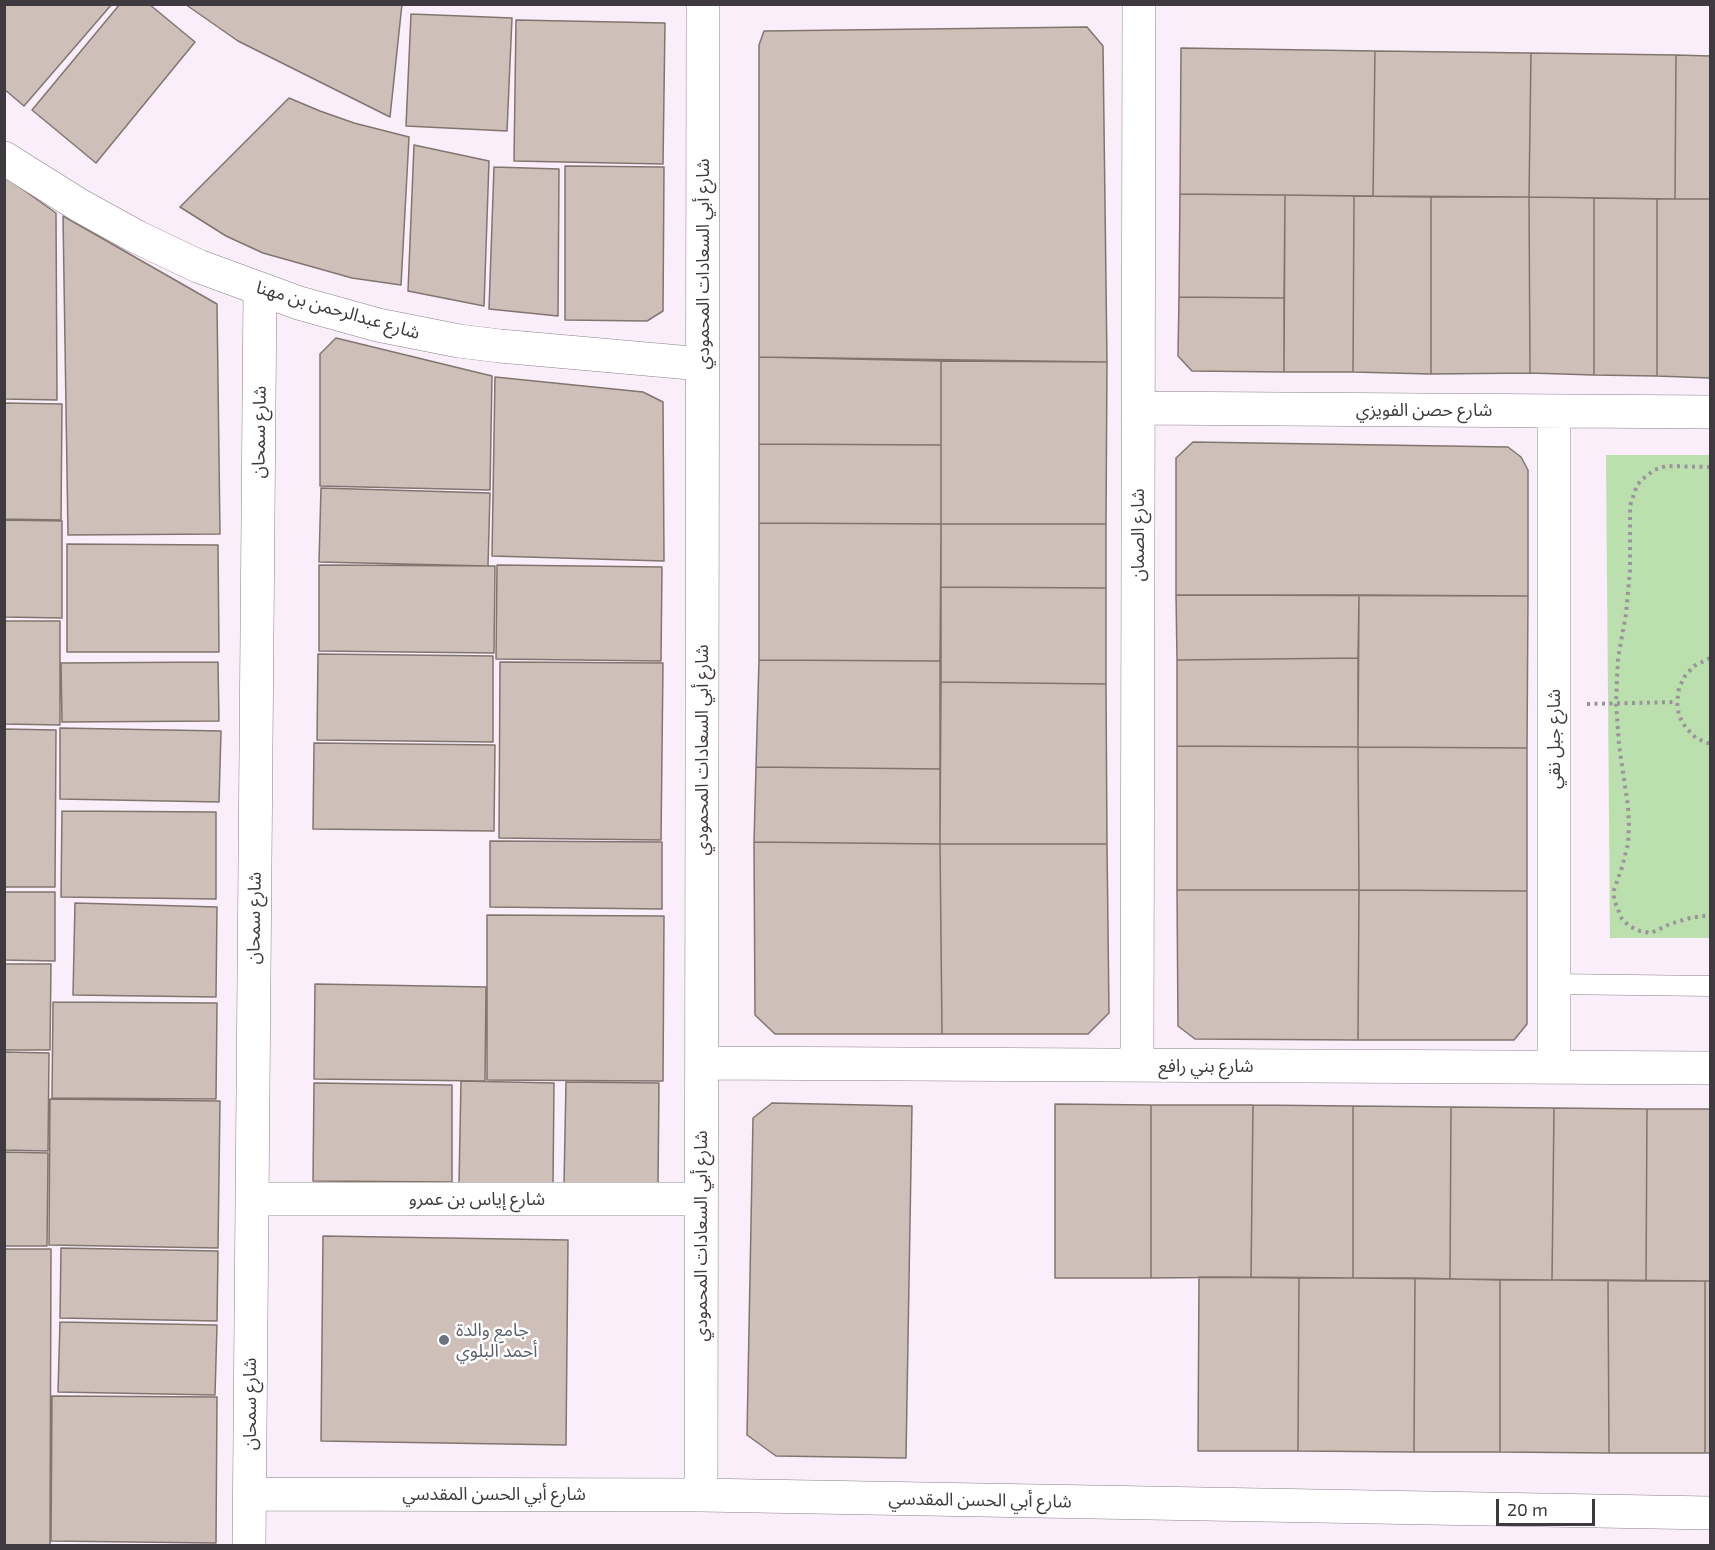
<!DOCTYPE html>
<meta charset="utf-8">
<style>
body{margin:0}
#map{position:relative;width:1715px;height:1550px;overflow:hidden;background:#f9eefa;font-family:"Exo 2",sans-serif}
canvas{display:block}
.frame{position:absolute;inset:0;border:6px solid #3f3a3f;pointer-events:none}
.scale{position:absolute;left:1496px;top:1499px;width:99px;height:27px;box-sizing:border-box;border:3px solid #3f3a3f;border-top:0;padding-left:8px;font-size:18px;line-height:21px;white-space:nowrap;color:#3f3a3f;-webkit-text-stroke:4px #fff;paint-order:stroke}
</style>
<div id="map">
<canvas width="1715" height="1550"></canvas>
<div class="frame"></div>
<div class="scale">20 m</div>
</div>
<script>
const g = document.querySelector('canvas').getContext('2d');
g.lineJoin = 'round';
function fill(path, color) { g.fillStyle = color; g.fill(path, 'evenodd'); }
const toPath = rows => new Path2D(rows.map(r => 'M' + r).join(''));
function trace(path, color, width, dash) { g.strokeStyle = color; g.lineWidth = width; g.lineCap = dash ? 'butt' : 'round'; g.setLineDash(dash || []); g.stroke(path); }
function write(font, color, halo, rows, align = 'center') {
  g.font = font + ' "Exo 2","Noto Sans Arabic",sans-serif'; g.lineWidth = 5; g.setLineDash([]); g.textBaseline = 'middle'; g.strokeStyle = halo; g.fillStyle = color; for (const [text, x, y, turn = 0] of rows) {
    g.save(); g.translate(x, y); g.rotate((+turn || 0) * Math.PI / 180); g.textAlign = isNaN(turn) ? turn : align; if (halo) g.strokeText(text, 0, 0); g.fillText(text, 0, 0); g.restore();
  }
}
fill(toPath([
 [1606,455,1710,455,1710,938,1610,938]
]), '#bbe0ad');
const building = toPath([
 [6,4,112,4,24,106,4,89,4,6,6,4],
 [120,4,149,4,195,42,96,163,32,110,120,4],
 [185,4,402,4,390,117,238,41,185,4],
 [411,14,512,18,507,131,406,126,411,14],
 [516,20,665,23,663,164,514,161,516,20],
 [1087,27,1103,46,1107,362,759,357,759,45,764,31,1087,27],
 [1181,48,1375,51,1373,196,1180,194,1181,48],
 [1375,51,1531,53,1529,197,1373,196,1375,51],
 [1531,53,1676,55,1675,199,1529,197,1531,53],
 [1676,55,1710,56,1710,199,1675,199,1676,55],
 [289,98,320,111,354,123,409,137,401,285,352,278,263,253,226,236,180,207,289,98],
 [414,145,489,161,484,306,408,291,414,145],
 [565,166,664,167,663,311,647,321,565,320,565,166],
 [494,167,559,169,558,316,489,309,494,167],
 [4,176,56,213,57,400,4,399,4,176],
 [1180,194,1285,195,1284,298,1179,297,1180,194],
 [1285,195,1354,196,1353,372,1284,372,1285,195],
 [1354,196,1431,197,1431,374,1353,372,1354,196],
 [1431,197,1529,197,1530,373,1431,374,1431,197],
 [1529,197,1594,198,1594,375,1530,373,1529,197],
 [1594,198,1657,199,1657,376,1594,375,1594,198],
 [1657,199,1710,199,1710,378,1657,376,1657,199],
 [63,216,217,304,220,534,68,535,63,216],
 [1179,297,1284,298,1284,372,1192,371,1178,356,1179,297],
 [336,338,492,376,490,490,320,486,320,354,336,338],
 [759,357,941,361,941,445,759,444,759,357],
 [941,361,1107,362,1106,524,941,524,941,361],
 [495,377,643,392,663,402,664,561,492,556,495,377],
 [4,403,62,404,61,520,4,519,4,403],
 [1193,442,1508,447,1521,457,1528,470,1528,596,1176,595,1176,458,1193,442],
 [759,444,941,445,941,524,759,523,759,444],
 [321,488,490,493,488,566,319,562,321,488],
 [4,520,62,521,62,618,4,617,4,520],
 [759,523,941,524,940,661,759,660,759,523],
 [941,524,1106,524,1106,588,941,587,941,524],
 [67,544,218,545,219,652,67,652,67,544],
 [319,565,495,566,494,653,319,651,319,565],
 [497,565,662,567,661,661,496,659,497,565],
 [941,587,1106,588,1106,684,941,682,941,587],
 [1176,595,1359,595,1358,658,1177,660,1176,595],
 [1359,595,1528,596,1527,748,1358,747,1359,595],
 [4,621,60,621,60,725,4,724,4,621],
 [318,654,493,656,493,742,317,740,318,654],
 [1358,658,1358,747,1177,746,1177,660,1358,658],
 [759,660,940,661,940,769,756,767,759,660],
 [218,662,219,721,62,722,61,663,218,662],
 [500,662,663,663,661,840,499,838,500,662],
 [941,682,1106,684,1107,844,940,844,941,682],
 [60,728,221,731,219,802,60,799,60,728],
 [4,729,56,730,55,887,4,887,4,729],
 [314,743,495,745,494,831,313,829,314,743],
 [1177,746,1358,747,1359,890,1177,890,1177,746],
 [1358,747,1527,748,1527,891,1359,890,1358,747],
 [756,767,940,769,940,844,754,842,756,767],
 [62,811,216,812,216,899,61,897,62,811],
 [490,841,662,842,662,909,490,907,490,841],
 [754,842,940,844,942,1034,775,1034,755,1015,754,842],
 [940,844,1107,844,1109,1013,1088,1034,942,1034,940,844],
 [1177,890,1359,890,1358,1040,1195,1039,1178,1026,1177,890],
 [1359,890,1527,891,1527,1024,1514,1040,1358,1040,1359,890],
 [4,892,55,892,55,961,4,960,4,892],
 [75,903,217,907,216,997,73,995,75,903],
 [487,915,664,916,663,1081,487,1080,487,915],
 [4,964,51,964,50,1050,4,1050,4,964],
 [315,984,486,987,485,1081,314,1079,315,984],
 [53,1002,217,1003,216,1099,52,1098,53,1002],
 [4,1052,49,1053,48,1151,4,1150,4,1052],
 [461,1081,554,1083,553,1185,459,1184,461,1081],
 [566,1082,659,1083,658,1186,564,1184,566,1082],
 [314,1083,452,1085,452,1182,313,1181,314,1083],
 [50,1099,220,1101,218,1248,49,1245,50,1099],
 [772,1103,912,1106,906,1458,776,1456,747,1435,753,1118,772,1103],
 [1055,1104,1151,1105,1151,1278,1055,1278,1055,1104],
 [1151,1105,1253,1105,1251,1277,1151,1278,1151,1105],
 [1253,1105,1353,1106,1353,1278,1251,1277,1253,1105],
 [1353,1106,1451,1107,1450,1279,1353,1278,1353,1106],
 [1451,1107,1554,1108,1552,1280,1450,1279,1451,1107],
 [1554,1108,1647,1109,1646,1281,1552,1280,1554,1108],
 [1647,1109,1710,1109,1710,1281,1646,1281,1647,1109],
 [4,1152,48,1153,47,1246,4,1246,4,1152],
 [323,1236,568,1240,566,1445,321,1441,323,1236],
 [61,1248,218,1251,217,1321,60,1318,61,1248],
 [4,1249,51,1249,50,1545,4,1545,4,1249],
 [1199,1277,1299,1278,1298,1451,1198,1451,1199,1277],
 [1299,1278,1415,1278,1414,1452,1298,1451,1299,1278],
 [1415,1278,1500,1280,1500,1452,1414,1452,1415,1278],
 [1500,1280,1608,1280,1609,1453,1500,1452,1500,1280],
 [1608,1280,1705,1281,1705,1453,1609,1453,1608,1280],
 [1705,1281,1710,1281,1710,1453,1705,1453,1705,1281],
 [60,1322,217,1325,215,1395,58,1392,60,1322],
 [52,1396,217,1397,216,1543,51,1541,52,1396]
]);
fill(building, '#cfbfb9');
trace(building, '#82746e', 1.5);
const service = toPath([
 [1554,984,1710,986]
]);
const minor = toPath([
 [4,158,79,205,137,237,198,266,299,303,378,325,459,341,500,346,702,364],
 [1138,408,1710,412],
 [1554,411,1554,1067],
 [702,1063,1710,1068],
 [1137,1065,1139,4],
 [252,1199,701,1199],
 [249,1494,701,1495,1710,1513],
 [701,1495,703,4],
 [249,1546,260,290]
]);
trace(service, '#8a808b', 21);
trace(minor, '#8a808b', 34);
trace(toPath([
 [1710,467,1666,466,1654,470,1644,478,1637,485,1630,506,1630,570,1626,614,1618,658,1616,703,1619,745,1628,806,1629,825,1628,844,1622,867,1614,890,1614,900,1622,919,1629,926,1640,931,1651,933,1670,924,1690,918,1710,915],
 [1710,658,1694,666,1685,676,1679,688,1677,702,1679,716,1686,728,1696,738,1710,744],
 [1587,704,1677,702]
]), '#9c949c', 4, [3, 4.5]);
trace(service, '#fff', 20);
trace(minor, '#fff', 33);
for (const [x, y, r, color] of [
 [444,1340,6,"#6b7280"]
]) { const dot = new Path2D(); dot.arc(x, y, r, 0, 2 * Math.PI); g.fillStyle = color; g.fill(dot); trace(dot, '#fff', 2); }
write('18px', '#3f3a3f', '#fff', [
 ["شارع أبي السعادات المحمودي",703,264,-90],
 ["شارع عبدالرحمن بن مهنا",338,310,16],
 ["شارع حصن الفويزي",1424,410],
 ["شارع سمحان",259,432,-89],
 ["شارع الصمان",1138,535,-90],
 ["شارع جبل نقي",1554,739,-90],
 ["شارع أبي السعادات المحمودي",702,750,-90],
 ["شارع سمحان",254,918,-89],
 ["شارع بني رافع",1206,1066],
 ["شارع إياس بن عمرو",477,1199],
 ["شارع أبي السعادات المحمودي",701,1236,-90],
 ["شارع سمحان",250,1404,-90],
 ["شارع أبي الحسن المقدسي",494,1494],
 ["شارع أبي الحسن المقدسي",980,1500,1]
]);
write('18px', '#5b616d', '#fff', [
 ["جامع والدة",456,1330],
 ["أحمد البلوي",456,1351]
], 'left');
</script>
